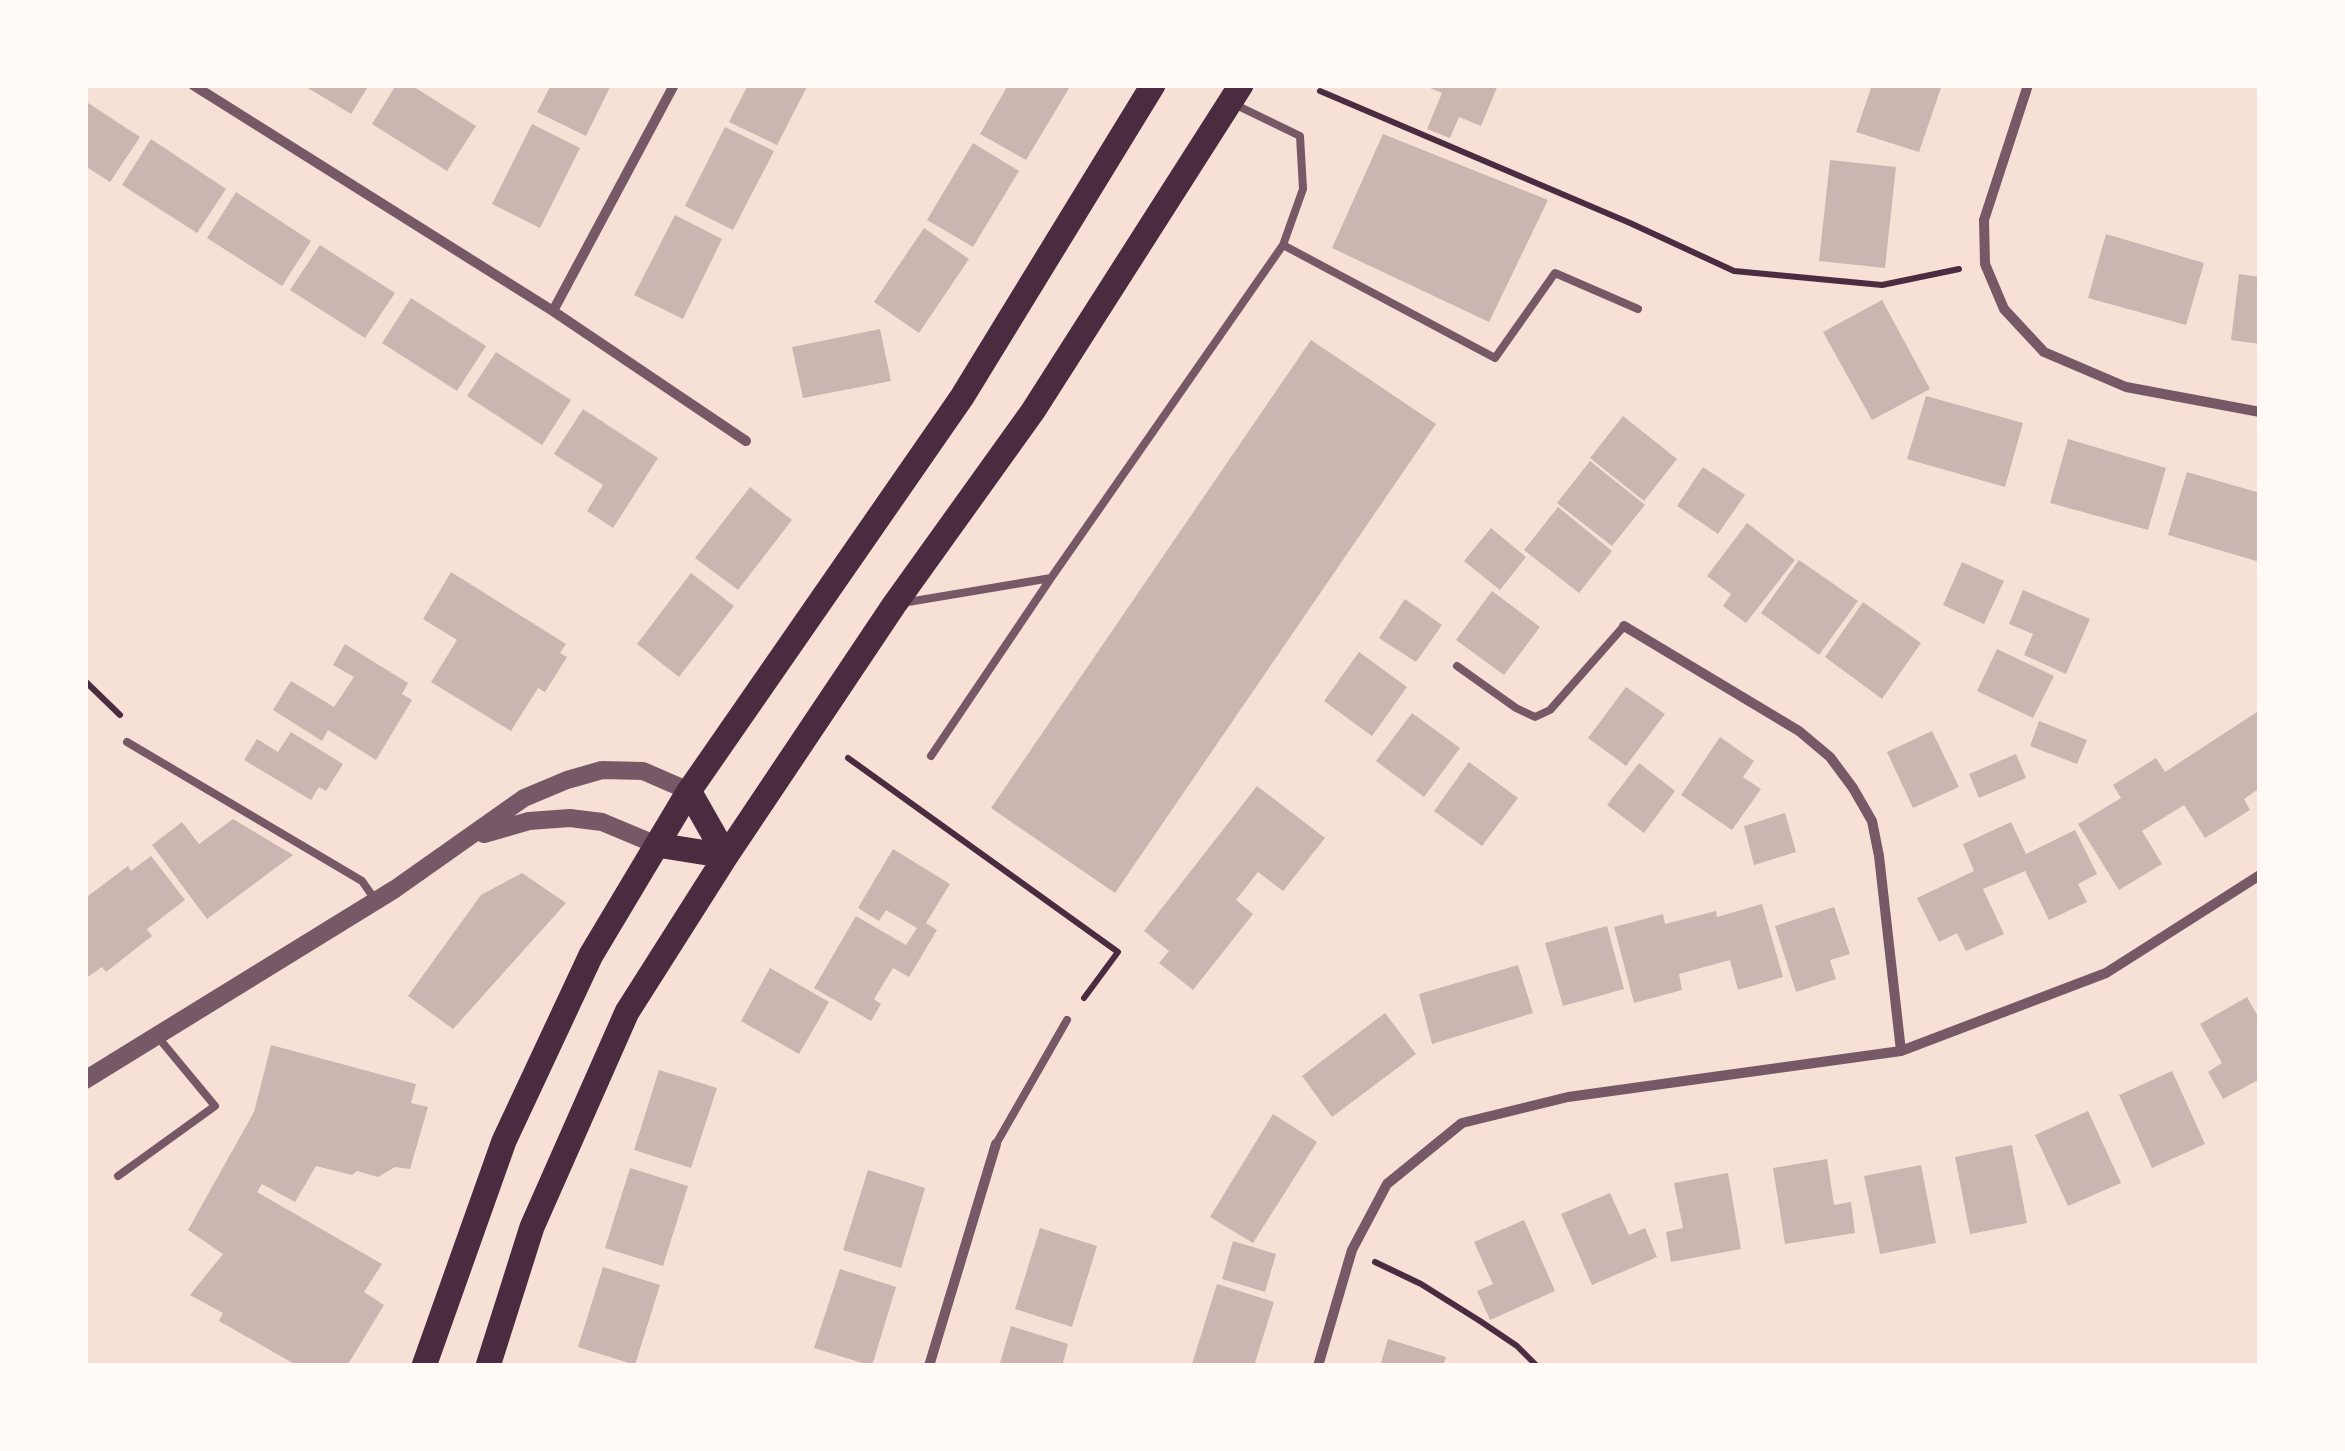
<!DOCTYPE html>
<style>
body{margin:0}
#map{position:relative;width:2345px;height:1451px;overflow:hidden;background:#f7e1d7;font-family:Rubik,sans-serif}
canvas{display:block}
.frame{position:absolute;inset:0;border:88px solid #fffaf5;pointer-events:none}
</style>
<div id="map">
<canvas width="2345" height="1451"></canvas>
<div class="frame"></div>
</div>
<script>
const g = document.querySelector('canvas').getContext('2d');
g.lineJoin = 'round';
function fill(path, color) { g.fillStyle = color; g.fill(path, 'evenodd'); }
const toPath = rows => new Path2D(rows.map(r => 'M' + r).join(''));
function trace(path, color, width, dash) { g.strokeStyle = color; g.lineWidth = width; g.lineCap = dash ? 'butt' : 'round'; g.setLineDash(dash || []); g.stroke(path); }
fill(toPath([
 [303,85,369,85,351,114],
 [396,85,411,85,476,126,447,171,372,124],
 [551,85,611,85,586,136,537,112],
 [748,85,808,85,777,145,729,122],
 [1008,85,1071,85,1026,160,980,134],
 [1423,85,1498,85,1481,126,1459,117,1450,138,1427,129,1442,93],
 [1872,85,1942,85,1919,152,1856,132],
 [85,101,140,137,110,182,85,166],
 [532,124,580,148,540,228,492,204],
 [725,127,774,151,733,230,685,206],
 [1383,134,1548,200,1489,322,1332,248],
 [151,139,226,189,197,233,122,185],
 [973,143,1019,171,973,247,927,220],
 [1830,160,1896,167,1885,268,1819,261],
 [236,192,311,241,282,286,207,238],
 [675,215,722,239,683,319,634,295],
 [924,228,969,259,919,333,874,302],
 [2106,234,2204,263,2186,325,2088,298],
 [320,245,395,293,365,338,290,290],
 [2239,274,2260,277,2260,344,2231,340],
 [411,298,486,346,457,391,382,343],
 [1882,300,1930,389,1872,420,1823,332],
 [880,329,891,381,803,398,792,347],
 [1311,340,1436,424,1115,893,991,808],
 [496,352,571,400,542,445,467,396],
 [1926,396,2023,423,2005,487,1907,459],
 [583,409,658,458,613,528,587,511,603,485,554,454],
 [1623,416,1677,459,1644,501,1590,458],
 [2068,439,2166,468,2148,530,2050,503],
 [1590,461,1645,505,1612,546,1557,503],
 [1703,467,1745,495,1718,534,1677,506],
 [2187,472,2260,493,2260,562,2168,535],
 [750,487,792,520,738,590,695,558],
 [1558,507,1612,551,1579,593,1524,550],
 [1747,523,1795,560,1746,623,1723,606,1731,594,1707,576],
 [1491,528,1526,557,1500,590,1464,561],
 [1799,560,1858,601,1819,655,1761,613],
 [1962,562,2004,581,1984,624,1943,605],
 [451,572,566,644,560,653,567,657,545,692,538,688,511,731,431,682,457,640,423,619],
 [691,573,734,606,679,677,637,644],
 [2023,590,2090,619,2066,674,2024,655,2033,634,2009,624],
 [1492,591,1540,627,1504,675,1456,640],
 [1405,599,1442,625,1416,662,1379,638],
 [1863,602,1921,643,1882,699,1825,657],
 [345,644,408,683,402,694,412,700,376,760,328,730,322,741,273,710,291,681,334,707,354,677,333,665],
 [1997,649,2054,676,2033,718,1977,691],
 [1359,652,1407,687,1372,736,1324,701],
 [1626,687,1665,714,1626,766,1588,738],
 [2260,710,2260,788,2244,799,2250,810,2205,838,2184,805,2142,831,2162,864,2119,890,2078,824,2121,798,2113,785,2156,758,2165,772],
 [1412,713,1460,748,1424,797,1376,761],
 [2039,721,2087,740,2077,764,2030,746],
 [1932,731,1959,787,1913,808,1887,752],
 [291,732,343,764,326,791,319,787,311,800,244,760,257,739,278,752],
 [1720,737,1754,761,1743,777,1761,789,1732,830,1681,795],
 [2016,754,2026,778,1979,798,1969,774],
 [1469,762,1518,798,1482,846,1434,811],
 [1639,763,1675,791,1644,833,1607,805],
 [1257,786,1325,838,1283,891,1258,872,1236,900,1253,914,1193,990,1159,963,1169,951,1144,931],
 [1785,813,1796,852,1754,865,1744,826],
 [233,819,293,855,207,919,152,845,182,822,199,844],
 [2011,822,2026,854,2075,830,2097,874,2078,884,2087,902,2049,920,2025,871,1983,889,2004,934,1966,951,1957,933,1939,942,1917,898,1974,871,1963,844],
 [893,849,950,884,926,923,937,930,909,977,893,968,874,999,881,1004,871,1021,814,988,856,916,906,945,917,928,886,910,879,921,858,908],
 [151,856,185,900,147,929,152,936,106,972,102,967,85,979,85,891,88,896,128,866,131,871],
 [522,873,566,903,453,1029,408,996,481,895],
 [1762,904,1783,977,1738,990,1730,960,1679,974,1682,990,1634,1003,1614,927,1663,914,1665,924,1716,911,1717,917],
 [1834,907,1850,954,1830,960,1836,979,1796,992,1775,926],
 [1607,926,1624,989,1563,1006,1545,943],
 [1518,965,1533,1013,1432,1044,1419,994],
 [770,968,829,1002,799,1054,741,1021],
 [2247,997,2260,1020,2260,1079,2223,1099,2208,1072,2222,1063,2200,1024],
 [1385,1013,1416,1054,1332,1117,1302,1076],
 [271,1045,416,1084,411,1103,428,1107,410,1169,395,1167,378,1177,357,1171,352,1175,316,1166,295,1202,262,1184,257,1192,382,1264,364,1292,384,1305,347,1366,320,1363,318,1366,298,1366,219,1321,223,1313,190,1295,223,1254,188,1230,254,1112],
 [659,1070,717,1088,691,1168,634,1150],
 [2172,1071,2205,1144,2152,1168,2119,1095],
 [2088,1111,2121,1183,2068,1206,2035,1135],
 [1273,1114,1317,1142,1253,1243,1210,1217],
 [2012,1145,2027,1223,1970,1234,1955,1157],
 [1827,1159,1834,1205,1851,1202,1855,1233,1785,1244,1773,1168],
 [1921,1165,1936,1243,1880,1254,1864,1176],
 [630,1168,688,1186,663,1266,605,1248],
 [868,1170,925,1188,901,1268,843,1250],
 [1728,1173,1741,1249,1671,1262,1666,1232,1683,1228,1674,1183],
 [1610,1193,1629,1235,1645,1228,1657,1257,1592,1285,1561,1214],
 [1524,1220,1555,1291,1490,1320,1477,1291,1493,1284,1474,1242],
 [1040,1228,1097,1246,1072,1327,1015,1309],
 [1233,1241,1276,1254,1265,1292,1222,1279],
 [603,1267,660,1285,635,1365,578,1347],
 [840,1269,896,1287,872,1366,814,1348],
 [1217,1284,1274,1302,1254,1366,1192,1364],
 [1011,1326,1068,1344,1062,1366,999,1366],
 [1388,1339,1446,1357,1443,1366,1380,1366]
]), '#ccb4b1');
trace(toPath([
 [1320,91,1630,223,1734,271,1882,285,1959,269],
 [85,681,120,715],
 [848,758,1118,952,1084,998],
 [1375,1262,1421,1284,1480,1321,1517,1346,1537,1366]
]), '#4a2c40', 6);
trace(toPath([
 [1283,245,1495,358,1555,273,1638,309],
 [902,603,1051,578],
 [1457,666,1516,708,1535,717,1550,710,1624,626],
 [127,742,362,881,376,901],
 [931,756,1051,578,1283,245,1303,189,1300,136,1234,104],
 [996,1144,1067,1020],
 [118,1176,215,1106,157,1036]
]), '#755966', 8);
trace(toPath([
 [193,85,553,311,746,441],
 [2028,85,1984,220,1985,264,2004,309,2044,352,2126,387,2260,412],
 [553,311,674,85],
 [1624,626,1799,731,1830,757,1853,788,1872,821,1879,856,1901,1051],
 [929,1366,996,1144],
 [1318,1366,1352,1250,1387,1184,1462,1123,1568,1097,1901,1051,2106,973,2260,875]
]), '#755966', 10);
trace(toPath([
 [484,834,529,821,570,818,602,822,657,845],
 [85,1080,395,889,524,798,567,780,602,770,643,771,689,791]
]), '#755966', 18);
trace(toPath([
 [689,791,726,856],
 [657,845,726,856],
 [424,1366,504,1141,591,955,689,791,962,397,1153,85],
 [488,1366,532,1227,627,1012,726,856,894,605,1033,411,1241,85]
]), '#4a2c40', 25);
</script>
